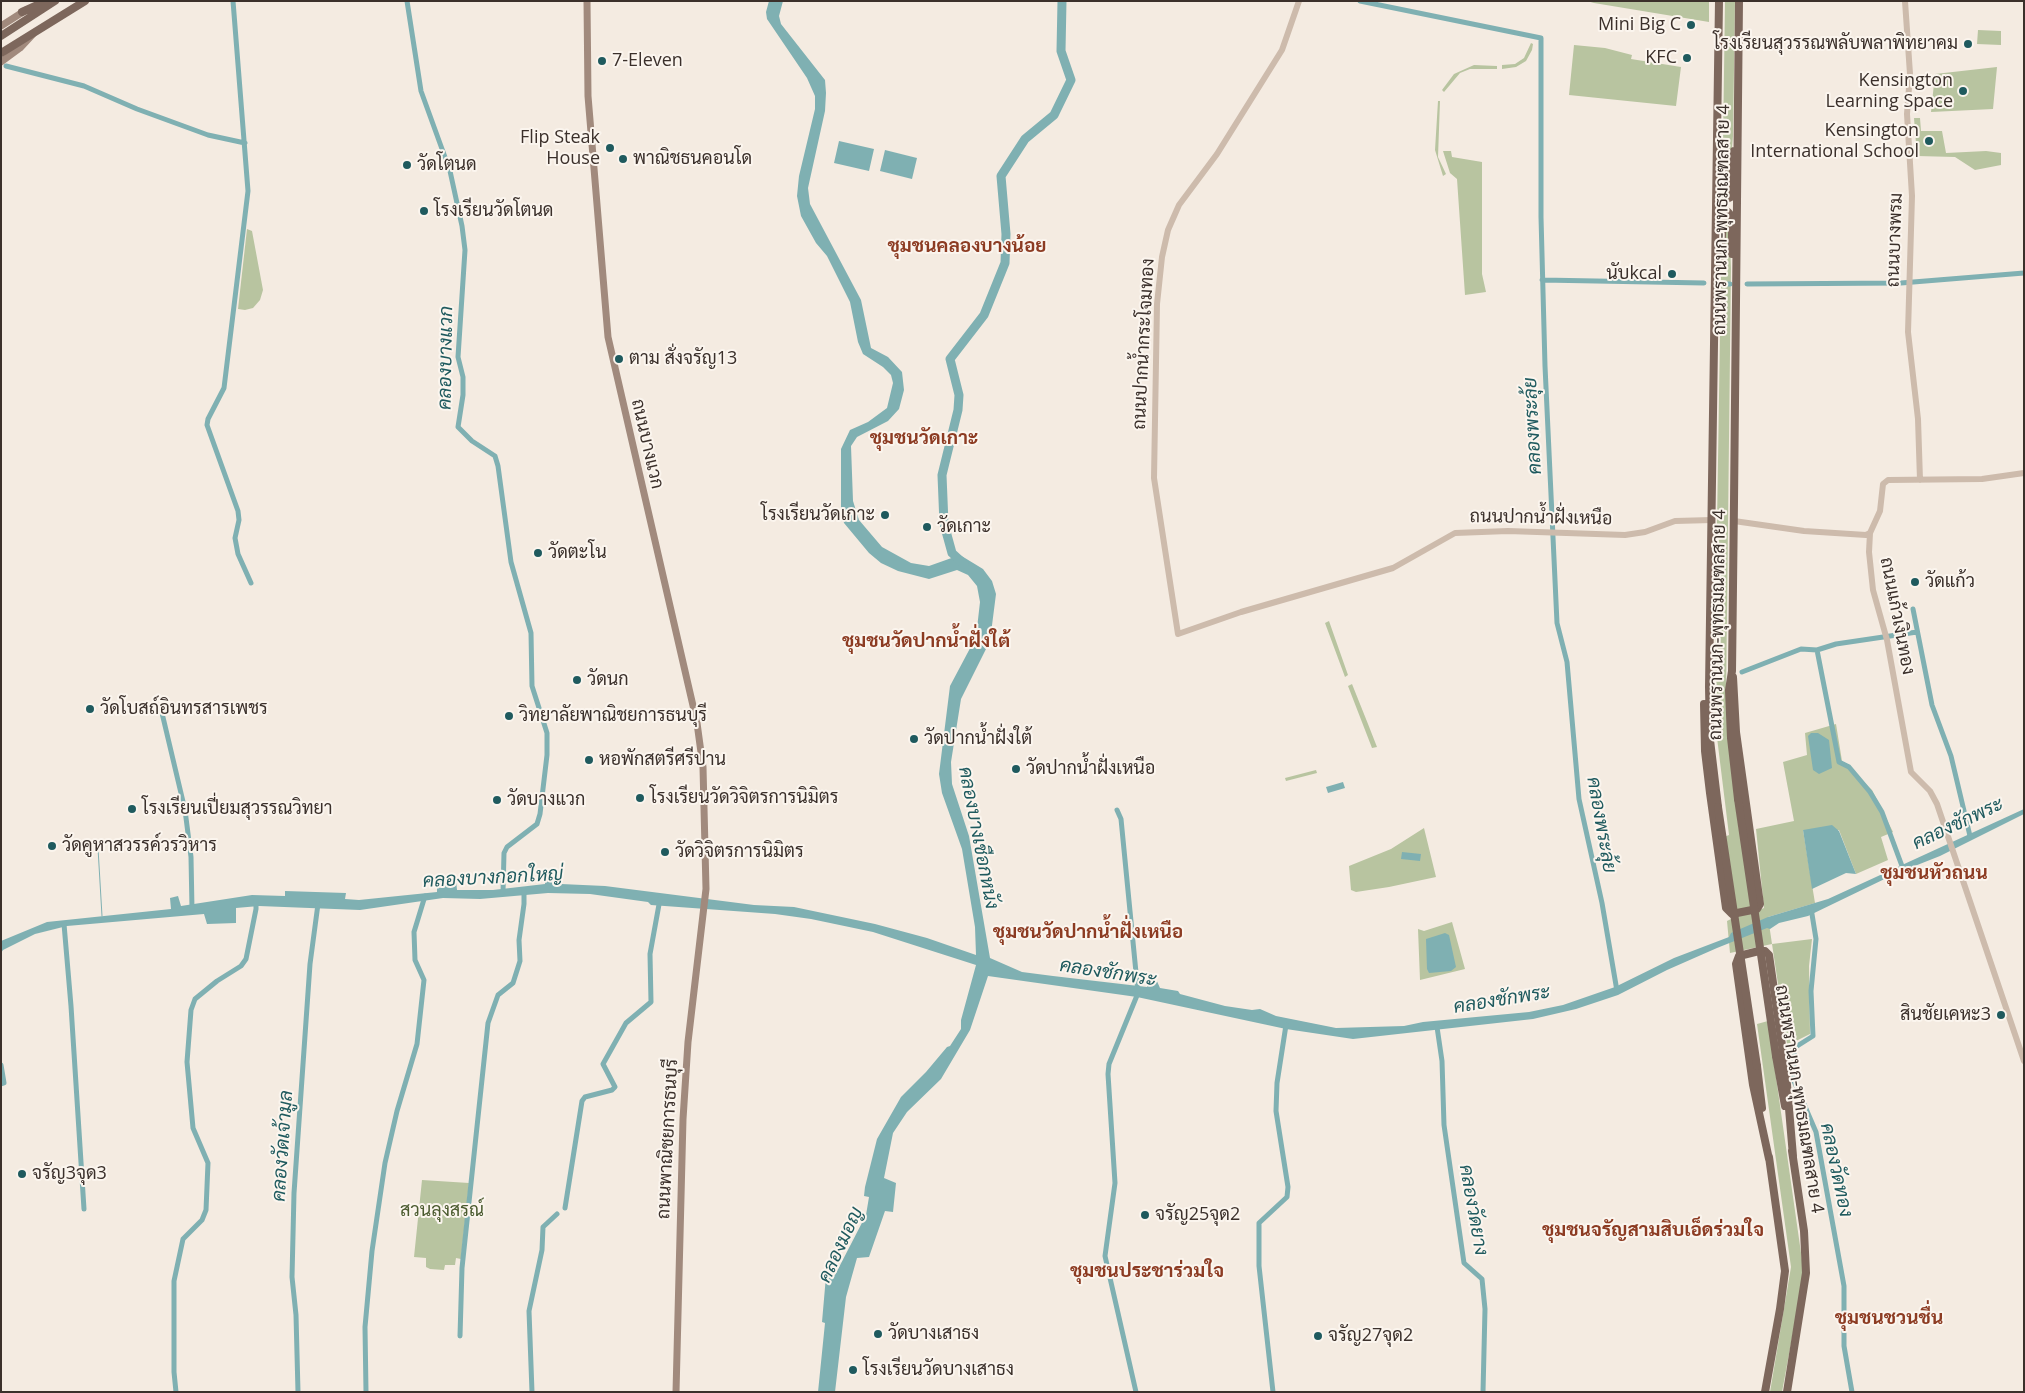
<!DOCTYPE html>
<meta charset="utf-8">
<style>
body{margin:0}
#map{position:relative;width:2025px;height:1393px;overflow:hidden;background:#f4ebe1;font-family:"Open Sans",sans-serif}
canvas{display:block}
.frame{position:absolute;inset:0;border:2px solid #3b302b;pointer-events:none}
</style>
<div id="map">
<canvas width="2025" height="1393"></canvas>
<div class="frame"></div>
</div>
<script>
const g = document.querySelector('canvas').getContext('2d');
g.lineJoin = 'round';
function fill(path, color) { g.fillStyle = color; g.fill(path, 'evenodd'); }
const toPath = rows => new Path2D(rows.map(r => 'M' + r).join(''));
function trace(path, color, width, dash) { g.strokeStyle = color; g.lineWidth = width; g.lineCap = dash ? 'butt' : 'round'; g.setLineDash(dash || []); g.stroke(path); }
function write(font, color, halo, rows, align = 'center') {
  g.font = font + ' "Open Sans",Sarabun,sans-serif'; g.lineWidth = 4; g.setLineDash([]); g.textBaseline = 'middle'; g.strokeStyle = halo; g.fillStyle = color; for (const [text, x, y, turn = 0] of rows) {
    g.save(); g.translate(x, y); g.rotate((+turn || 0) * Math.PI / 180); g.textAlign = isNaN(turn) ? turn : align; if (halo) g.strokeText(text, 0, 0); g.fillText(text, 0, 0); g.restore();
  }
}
fill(toPath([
 [1587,1,1709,1,1709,22,1594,3],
 [1725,1,1735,1,1733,136,1728,196,1723,144],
 [1978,30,2001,31,2001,45,1977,44],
 [1531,43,1533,44,1532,50,1526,61,1516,67,1502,69,1502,65,1515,64,1524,58],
 [1574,45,1605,48,1632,55,1631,59,1681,67,1676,106,1569,95],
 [1474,65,1497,66,1497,69,1470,69,1460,73,1444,92,1442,90,1454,74],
 [1997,67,1993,109,1931,112,1935,74],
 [1438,101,1440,101,1438,157,1446,174,1443,176,1435,150],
 [1914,118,1920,118,1921,131,1942,131,1946,153,1986,151,2001,153,2001,165,1975,170,1955,157,1917,156],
 [1443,151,1451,151,1452,157,1482,162,1482,274,1486,292,1465,295,1457,179,1450,173],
 [1725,216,1728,216,1729,221,1731,268,1726,696,1732,776,1739,830,1759,910,1764,908,1756,829,1794,821,1783,762,1807,755,1805,733,1836,724,1842,761,1872,790,1893,832,1881,837,1888,860,1856,874,1839,830,1803,830,1815,903,1768,917,1772,944,1812,939,1809,966,1810,1034,1794,1042,1789,1057,1772,944,1730,953,1727,921,1731,919,1719,839,1729,835,1714,713,1721,270],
 [247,229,252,231,263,290,260,300,253,308,245,310,238,309],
 [1329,621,1348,675,1345,677,1325,623],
 [1352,684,1368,724,1377,747,1372,748,1348,686],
 [1316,770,1317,773,1286,781,1285,778],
 [1424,828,1436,877,1389,887,1356,892,1351,890,1349,866,1391,849],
 [1452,922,1465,969,1420,980,1418,929,1424,931],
 [1768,1021,1803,1267,1801,1289,1782,1392,1770,1392,1791,1267,1757,1024],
 [422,1180,469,1183,461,1259,456,1258,455,1265,445,1265,444,1270,430,1269,426,1267,426,1258,414,1257]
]), '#b8c4a0');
fill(toPath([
 [769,1,783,1,779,16,781,24,825,80,826,93,825,111,808,188,810,204,861,300,871,348,888,357,902,372,904,390,899,409,888,421,857,437,851,446,853,501,859,520,882,547,911,563,929,566,960,555,983,569,992,581,996,594,990,641,961,699,951,762,952,784,969,836,990,958,1022,972,1053,976,1147,987,1148,978,1156,979,1160,988,1178,991,1180,994,1225,1006,1252,1010,1260,1009,1276,1016,1336,1028,1404,1026,1423,1022,1529,1012,1563,1005,1615,987,1674,958,1729,937,1731,933,1768,917,1828,899,2024,809,2024,814,1940,856,1897,873,1808,916,1779,923,1770,929,1767,928,1717,948,1667,970,1618,995,1576,1009,1533,1019,1353,1039,1286,1029,1137,997,988,976,970,1030,941,1079,907,1112,893,1133,884,1178,896,1183,893,1212,885,1211,869,1257,857,1258,846,1297,835,1392,818,1392,825,1323,822,1322,826,1276,835,1275,866,1215,869,1197,864,1196,865,1187,877,1139,901,1097,926,1072,947,1047,950,1046,961,1029,961,1020,976,965,873,932,811,919,775,914,651,905,648,902,590,894,548,893,480,899,443,898,360,910,259,906,236,908,236,923,207,924,204,914,67,926,35,934,3,950,1,953,1,941,47,922,171,909,170,898,178,896,181,906,252,895,285,896,285,891,346,893,345,899,359,900,437,892,437,881,456,880,457,890,493,890,545,884,545,878,561,877,561,884,605,886,754,905,794,907,875,924,927,938,976,955,975,927,962,849,942,793,939,774,950,686,976,637,980,602,977,586,968,575,957,570,929,579,898,571,881,563,869,553,844,523,841,511,841,449,850,430,868,422,887,408,893,383,891,375,883,367,863,354,858,342,850,302,827,256,816,243,801,216,797,196,799,176,815,109,815,96,807,78,767,19,766,12],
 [839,141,874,149,869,171,834,163],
 [885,150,917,158,912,179,880,171],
 [1811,733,1818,733,1829,740,1832,768,1819,774,1813,770,1808,736],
 [1343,782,1345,788,1328,793,1326,787],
 [1832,825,1839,831,1856,874,1846,873,1812,889,1803,830],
 [1402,852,1421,854,1420,861,1401,859],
 [1445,933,1449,935,1456,967,1451,971,1429,973,1427,969,1426,939]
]), '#7fb0b2');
trace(toPath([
 [98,848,102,916]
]), '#7fb0b2', 1);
trace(toPath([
 [233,1,248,191,224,388,208,419,207,425,238,511,239,520,235,538,238,554,251,583],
 [407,1,421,91,450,171,462,226,465,250,458,357,463,377,463,395,458,427,472,441,495,456,498,466,511,562,531,633,532,686,547,733,547,755,540,814,537,824,507,847,504,853,503,892],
 [1360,1,1541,38,1541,217,1545,366,1557,623,1567,662,1579,799,1602,903,1617,991],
 [6,66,84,86,137,109,208,135,245,143],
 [1542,280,1704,283],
 [1721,284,1730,284],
 [1747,284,1901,283,2024,273],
 [1913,609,1932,705,1951,756,1970,836],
 [1817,650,1839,762,1849,767,1870,792,1882,812,1902,866],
 [1742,672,1801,649,1817,650,1836,644,1917,632],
 [162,713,185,810,191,857,192,909],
 [1117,810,1121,819,1138,993,1109,1064,1108,1074,1115,1183,1105,1256,1136,1392],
 [1811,908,1816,939,1811,991,1813,1036,1794,1048,1794,1081,1816,1132,1844,1286,1844,1346,1852,1392],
 [64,924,71,1006,84,1209],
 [1437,1027,1442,1061,1444,1125,1464,1263,1482,1279,1485,1309,1483,1392],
 [1,1065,4,1083,1,1084],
 [565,1208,582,1101,585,1097,612,1090,615,1087,603,1064,626,1023,651,1002,650,954,660,899],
 [460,1336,462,1268,488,1023,498,995,513,983,520,961,519,940,524,904,524,890],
 [176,1392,174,1372,174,1281,183,1239,202,1220,206,1210,208,1163,193,1128,187,1062,191,1010,195,999,217,981,241,966,246,959,256,909,256,901],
 [298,1392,296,1315,292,1277,294,1193,310,964,318,904],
 [366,1392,365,1327,372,1251,385,1163,397,1111,417,1044,424,980,415,960,414,932,425,896],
 [532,1392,529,1311,542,1250,543,1227,557,1214],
 [1273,1392,1259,1266,1259,1223,1287,1197,1288,1187,1276,1111,1277,1083,1286,1025]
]), '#7fb0b2', 5);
trace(toPath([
 [964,564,952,553,944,524,942,475,958,410,959,395,950,359,984,315,1005,263,1006,234,1001,176,1025,139,1054,115,1071,80,1061,51,1062,1]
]), '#7fb0b2', 9);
trace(toPath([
 [1299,1,1282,50,1217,154,1179,205,1168,230,1162,257,1157,304,1154,478,1178,634,1241,612,1393,568,1455,533,1508,531,1625,535,1645,532,1675,521,1712,520],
 [1905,1,1910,74,1907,114,1912,196,1908,332,1918,419,1920,480],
 [2024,473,1982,479,1888,480,1883,484,1880,511,1870,533,1869,552,1873,590,1887,640,1911,772,1930,791,1937,804,2024,1061],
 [1734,521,1804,531,1866,535,1870,533]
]), '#cdbbac', 6);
trace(toPath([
 [587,1,588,96,608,337,697,723,703,767,706,889,688,1042,683,1119,676,1392],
 [1,26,26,10],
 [1,62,20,48,33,34]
]), '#a18a7d', 7);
trace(toPath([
 [22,12,46,1],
 [1,36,55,1],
 [1,53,85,1],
 [1718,142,1723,151,1725,200,1731,197,1734,151],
 [1717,273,1721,255,1723,216,1728,212,1732,217,1732,254],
 [1704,704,1705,751,1710,793,1726,908,1732,914,1757,909,1760,904,1736,732,1733,677],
 [1738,799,1731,738,1729,690,1732,671,1734,502,1739,1],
 [1718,807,1710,740,1709,687,1719,1],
 [1776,1056,1785,1106],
 [1757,1066,1762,1108],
 [1769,1159,1753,1085,1736,964,1739,956,1759,951,1765,951,1769,955,1786,1073,1793,1156],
 [1765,1392,1780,1309,1785,1271,1769,1157],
 [1787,1392,1806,1273,1804,1231,1792,1151]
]), '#7d675c', 8);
trace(toPath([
 [1738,799,1776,1056],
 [1718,807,1757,1066]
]), '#7d675c', 8);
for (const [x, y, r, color] of [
 [1691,25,5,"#1f5a5e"],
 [1968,44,5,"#1f5a5e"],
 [1687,58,5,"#1f5a5e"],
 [602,61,5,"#1f5a5e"],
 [1963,91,5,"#1f5a5e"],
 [1929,141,5,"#1f5a5e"],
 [610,148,5,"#1f5a5e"],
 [623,159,5,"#1f5a5e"],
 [407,165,5,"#1f5a5e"],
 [424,211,5,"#1f5a5e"],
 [1672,274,5,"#1f5a5e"],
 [619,359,5,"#1f5a5e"],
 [885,515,5,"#1f5a5e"],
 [927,527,5,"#1f5a5e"],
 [538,553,5,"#1f5a5e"],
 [1915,582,5,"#1f5a5e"],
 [577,680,5,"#1f5a5e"],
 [90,709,5,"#1f5a5e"],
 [509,716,5,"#1f5a5e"],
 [914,739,5,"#1f5a5e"],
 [589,760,5,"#1f5a5e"],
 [1016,769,5,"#1f5a5e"],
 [640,798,5,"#1f5a5e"],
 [497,800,5,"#1f5a5e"],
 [132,809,5,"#1f5a5e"],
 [52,846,5,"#1f5a5e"],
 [665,852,5,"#1f5a5e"],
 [2001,1015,5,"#1f5a5e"],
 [22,1174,5,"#1f5a5e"],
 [1145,1215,5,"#1f5a5e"],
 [878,1334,5,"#1f5a5e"],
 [1318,1336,5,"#1f5a5e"],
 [853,1370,5,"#1f5a5e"]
]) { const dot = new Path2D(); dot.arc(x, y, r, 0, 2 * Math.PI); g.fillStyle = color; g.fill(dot); trace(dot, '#fbf5ee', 2); }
write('18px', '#3b302b', '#fbf5ee', [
 ["Mini Big C",1681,25,"right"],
 ["โรงเรียนสุวรรณพลับพลาพิทยาคม",1958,44,"right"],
 ["KFC",1677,58,"right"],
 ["7-Eleven",612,61],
 ["Kensington",1953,81,"right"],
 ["Learning Space",1953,102,"right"],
 ["Kensington",1919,131,"right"],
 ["International School",1919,152,"right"],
 ["Flip Steak",600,138,"right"],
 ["House",600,159,"right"],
 ["พาณิชธนคอนโด",633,159],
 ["วัดโตนด",417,165],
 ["โรงเรียนวัดโตนด",434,211],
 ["นับkcal",1662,274,"right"],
 ["ตาม สั่งจรัญ13",629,359],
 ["โรงเรียนวัดเกาะ",875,515,"right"],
 ["วัดเกาะ",937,527],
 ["วัดตะโน",548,553],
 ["วัดแก้ว",1925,582],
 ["วัดนก",587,680],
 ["วัดโบสถ์อินทรสารเพชร",100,709],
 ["วิทยาลัยพาณิชยการธนบุรี",519,716],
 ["วัดปากน้ำฝั่งใต้",924,739],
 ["หอพักสตรีศรีปาน",599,760],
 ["วัดปากน้ำฝั่งเหนือ",1026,769],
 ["โรงเรียนวัดวิจิตรการนิมิตร",650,798],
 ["วัดบางแวก",507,800],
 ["โรงเรียนเปี่ยมสุวรรณวิทยา",142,809],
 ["วัดคูหาสวรรค์วรวิหาร",62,846],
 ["วัดวิจิตรการนิมิตร",675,852],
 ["สินชัยเคหะ3",1991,1015,"right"],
 ["จรัญ3จุด3",32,1174],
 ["จรัญ25จุด2",1155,1215],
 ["วัดบางเสาธง",888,1334],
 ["จรัญ27จุด2",1328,1336],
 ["โรงเรียนวัดบางเสาธง",863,1370]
], 'left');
write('18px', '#3b302b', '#fbf5ee', [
 ["ถนนพรานนก-พุทธมณฑลสาย 4",1722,220,-89],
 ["ถนนบางพรม",1895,240,-88],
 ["ถนนปากน้ำกระโจมทอง",1144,344,-87],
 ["ถนนบางแวก",647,444,77],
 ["ถนนปากน้ำฝั่งเหนือ",1541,518,1],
 ["ถนนแก้วเงินทอง",1897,616,79],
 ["ถนนพรานนก-พุทธมณฑลสาย 4",1718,625,-89],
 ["ถนนพรานนก-พุทธมณฑลสาย 4",1799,1099,81],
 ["ถนนพาณิชยการธนบุรี",668,1139,-87]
]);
write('18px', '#4a5a2e', '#fbf5ee', [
 ["สวนลุงสรณ์",442,1211]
]);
write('bold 19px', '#8c3b22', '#fbf5ee', [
 ["ชุมชนคลองบางน้อย",967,247],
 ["ชุมชนวัดเกาะ",924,439],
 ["ชุมชนวัดปากน้ำฝั่งใต้",926,642],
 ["ชุมชนหัวถนน",1934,874],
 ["ชุมชนวัดปากน้ำฝั่งเหนือ",1088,933],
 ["ชุมชนจรัญสามสิบเอ็ดร่วมใจ",1653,1231],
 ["ชุมชนประชาร่วมใจ",1147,1272],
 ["ชุมชนชวนชื่น",1889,1319]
]);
write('italic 19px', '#1f5a5e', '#fbf5ee', [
 ["คลองบางแวก",446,358,-89],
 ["คลองพระลุ้ย",1533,426,-93],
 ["คลองชักพระ",1958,824,-25],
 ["คลองพระลุ้ย",1601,825,80],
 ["คลองบางเชือกหนัง",978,838,79],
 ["คลองบางกอกใหญ่",493,878,-3],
 ["คลองชักพระ",1108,973,9],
 ["คลองชักพระ",1502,1000,-9],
 ["คลองวัดเจ้ามูล",283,1146,-86],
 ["คลองวัดทอง",1836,1170,78],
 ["คลองวัดยาง",1473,1210,80],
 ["คลองมอญ",841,1245,-65]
]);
</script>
